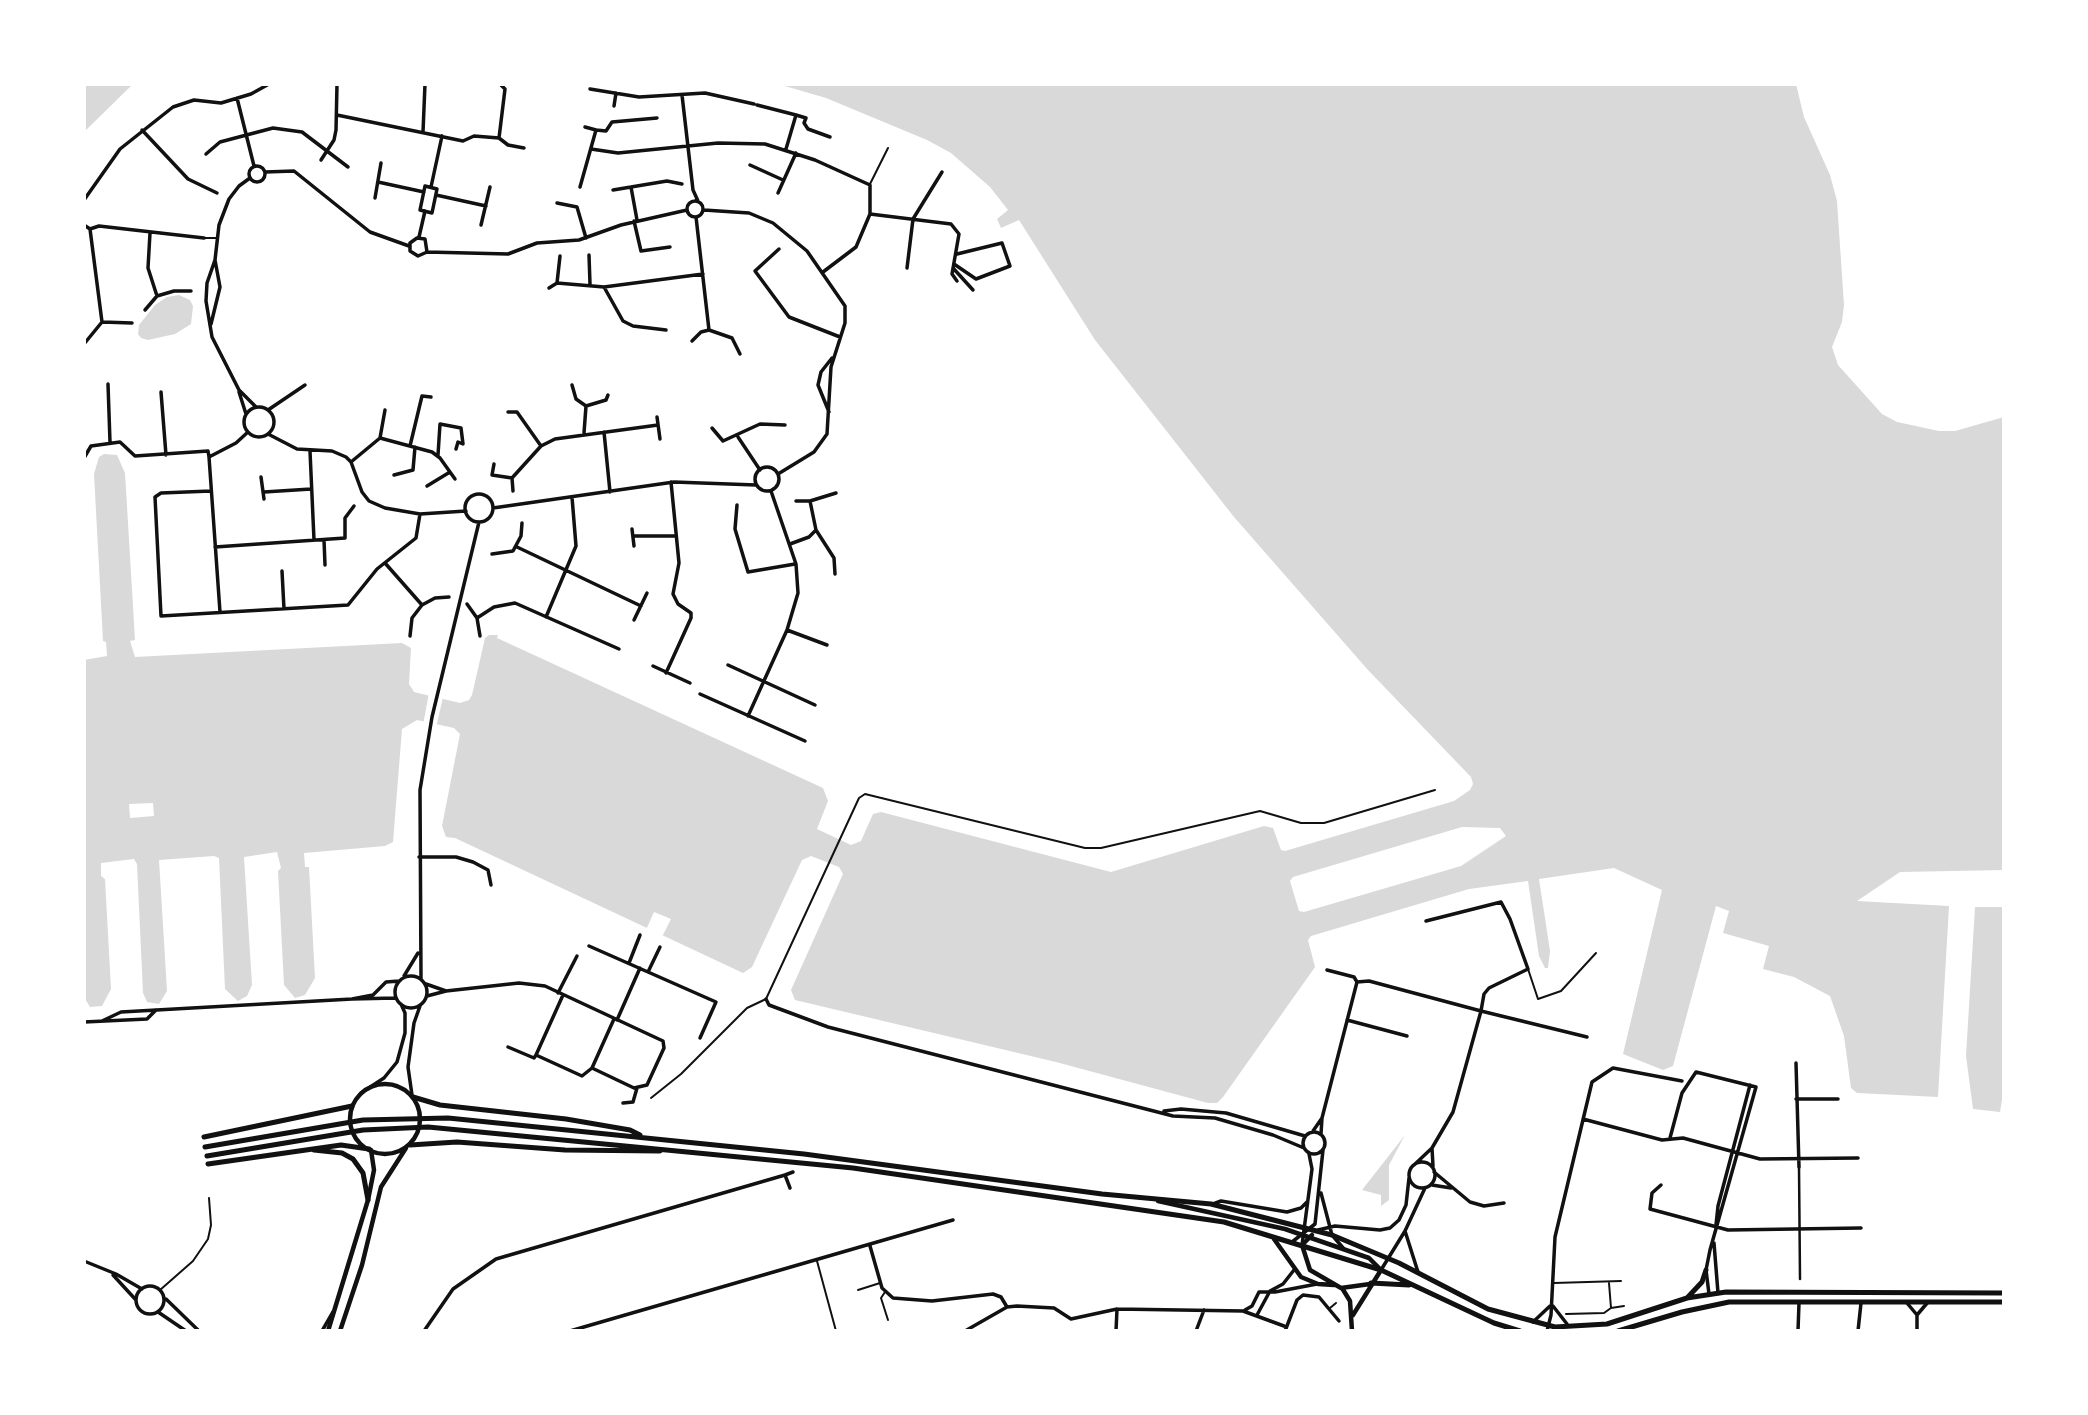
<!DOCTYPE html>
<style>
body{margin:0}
#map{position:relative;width:2088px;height:1415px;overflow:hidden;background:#fff;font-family:"Playfair Display",serif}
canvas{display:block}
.frame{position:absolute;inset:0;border:86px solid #fff;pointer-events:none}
</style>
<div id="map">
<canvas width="2088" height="1415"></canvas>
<div class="frame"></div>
</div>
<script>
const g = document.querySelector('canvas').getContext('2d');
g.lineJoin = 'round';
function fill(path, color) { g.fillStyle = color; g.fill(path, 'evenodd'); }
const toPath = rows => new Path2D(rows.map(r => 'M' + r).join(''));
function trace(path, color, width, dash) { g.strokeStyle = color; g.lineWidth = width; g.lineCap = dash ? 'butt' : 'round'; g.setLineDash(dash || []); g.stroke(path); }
fill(toPath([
 [84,84,133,84,84,132],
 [778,84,1796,84,1804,117,1830,175,1837,201,1844,305,1842,322,1832,347,1838,365,1882,414,1897,422,1939,431,1955,431,2004,417,2004,870,1900,872,1857,901,1949,906,1938,1097,1857,1093,1851,1088,1844,1036,1830,996,1794,977,1763,969,1769,946,1723,933,1729,911,1716,906,1673,1066,1663,1070,1623,1054,1662,890,1614,868,1539,879,1550,951,1548,968,1545,968,1539,956,1528,881,1469,889,1311,936,1308,940,1315,967,1223,1097,1217,1103,1208,1103,1056,1062,795,1000,791,990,843,874,839,867,811,856,802,860,752,967,743,973,455,838,446,837,442,826,460,734,454,728,417,720,402,729,393,842,385,846,304,853,305,867,309,867,315,978,305,995,295,998,284,985,278,871,281,868,277,852,244,857,252,985,247,996,238,1001,225,989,219,858,214,856,159,860,167,991,159,1004,147,1002,143,993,137,864,134,859,101,863,101,876,105,879,111,989,102,1006,90,1007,84,997,84,660,107,656,106,642,103,641,94,474,99,457,104,454,117,455,125,473,135,640,130,641,135,657,402,643,411,648,409,684,414,692,460,703,469,700,472,695,485,638,489,635,498,635,497,638,823,788,828,801,817,829,851,845,861,841,873,814,881,812,1111,872,1264,826,1273,828,1281,850,1285,851,1454,801,1470,790,1473,784,1471,777,1368,670,1234,517,1095,340,1019,220,1001,228,997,219,1008,210,990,187,951,153,927,140,826,98],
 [1462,827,1500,828,1506,836,1461,866,1304,912,1299,911,1290,881,1293,877],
 [179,295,190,300,193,306,191,324,175,334,148,340,141,338,138,334,139,325,155,305,167,297],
 [1975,907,2004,907,2004,1087,2000,1112,1973,1109,1966,1056],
 [1405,1135,1389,1165,1389,1200,1381,1206,1381,1195,1362,1190]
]), '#d9d9d9');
fill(toPath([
 [429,693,443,697,436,728,423,725],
 [153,803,154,816,130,818,129,804],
 [654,912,671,919,661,939,645,932]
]), '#fff');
trace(toPath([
 [870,184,888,148],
 [204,238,216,238],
 [1528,969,1538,999,1561,991,1596,953],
 [651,1098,681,1074,747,1008,766,999,859,798,865,794,1085,848,1101,848,1260,811,1301,823,1324,823,1435,790],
 [817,1261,836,1331],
 [1554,1283,1621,1281],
 [1609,1283,1611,1308],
 [160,1290,193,1261,208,1239,211,1225,209,1198],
 [858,1290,880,1283],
 [885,1292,881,1298,888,1320],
 [1330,1308,1336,1303],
 [1566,1314,1604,1313,1611,1308,1624,1306],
 [143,1331,156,1331]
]), '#111', 2);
trace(toPath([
 [1799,1167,1800,1279]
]), '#111', 2.5);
trace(toPath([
 [590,89,639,97,705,93,754,104],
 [682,95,693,190,698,201],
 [237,98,254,166],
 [757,105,796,115,786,149],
 [614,106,616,93],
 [337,115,463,141,474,136,499,138,508,145,524,148],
 [796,115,806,118,804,123,808,129,830,137],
 [585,127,596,130],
 [142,130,188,179,217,193],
 [423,132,425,84],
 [499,138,505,89,500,84],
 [591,149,618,153,718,143,765,144,815,160,870,185,870,214,856,247,823,272],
 [206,154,220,142,273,128,302,132,348,167],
 [321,160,334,140,336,130,337,84],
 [750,165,783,180],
 '249 174a8 8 0 1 1 16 0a8 8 0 1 1-16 0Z',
 [265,172,294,171,370,232,409,246],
 [378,182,424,192],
 [425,186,437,189,432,213,420,210,425,186],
 [431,187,442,136],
 [580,187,596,130,606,131,612,122,657,118],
 [613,190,631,187],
 [778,193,796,153],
 [436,195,486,206],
 [375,198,381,163],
 [84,200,120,149,173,107,194,100,221,103,251,94,269,84],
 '687 209a8 8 0 1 1 16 0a8 8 0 1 1-16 0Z',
 [557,203,577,207,586,238],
 [704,210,749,213,773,223,807,251,845,306,845,323,831,367,827,434,814,452,778,474],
 [870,214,951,224,959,234,952,274,957,281],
 [696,217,709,330,732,338,740,354],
 [637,220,631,187,667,181,682,184],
 [634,221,641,251,670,247],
 [84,225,90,229,102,322,84,344],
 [481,225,490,187],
 [90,229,99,226,204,238],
 [419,237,425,211],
 [779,249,755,271,789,317,840,337],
 [427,252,425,239,417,238,410,243,410,251,418,256,427,252,508,254,537,243,579,240,621,225,687,210],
 [589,255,590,284],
 [215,260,207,283,206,301,212,337,239,390,256,407],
 [954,264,976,279,1010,266,1002,243,957,254],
 [907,268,913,219,942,172],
 [953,268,973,290],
 [557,283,604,287,703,274],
 [604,287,623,321,633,326,666,330],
 [549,288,557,283,560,256],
 [157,296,174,291,191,291],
 [145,310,157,296,148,268,150,233],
 [102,322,132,323],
 [211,324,220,287,215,260,219,225,229,199,239,186,250,178],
 [692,341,701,332,709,330],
 [108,384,110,442],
 [572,385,576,399,586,406,606,400,608,395],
 [161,392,166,455],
 [239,392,246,414],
 '244 422a15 15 0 1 1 30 0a15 15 0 1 1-30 0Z',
 [268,410,305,385],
 [508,412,517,412,541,446],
 [829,412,818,385,821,372,832,358],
 [657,417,660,439],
 [712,428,723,441,760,424,785,425],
 [604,432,610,492],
 [584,433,586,406],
 [268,434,297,449,332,451,346,457,351,462,362,492,369,501,385,508,420,514,466,511],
 [738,437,760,470],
 [380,438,432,452,440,458,455,479],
 [410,446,422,396,431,397],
 [310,451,314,540],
 [438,455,440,424,461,428,463,444,458,442,456,449],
 [84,458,91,446,120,442,135,456,208,451,209,457],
 [351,462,380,438,385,410],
 [494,464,492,475,512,478],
 '755 479a12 12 0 1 1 24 0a12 12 0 1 1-24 0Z',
 [394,475,413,470,415,447],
 [261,477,264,499],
 [427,486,450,472],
 [211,491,161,493,155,497,161,616,348,605,377,569,416,538,420,514],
 [513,491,512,478,541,446,555,439,658,425],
 [264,492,311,489],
 '465 508a14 14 0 1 1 28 0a14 14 0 1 1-28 0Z',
 [796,501,810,501,816,530,834,558,835,574],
 [810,501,836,493],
 [737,505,735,529,748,572,795,564],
 [493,508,674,482,756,485],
 [632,529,634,546],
 [633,536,676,536],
 [324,540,325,565],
 [790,544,809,537,816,530],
 [215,547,345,538,345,518,354,506],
 [517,547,641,606],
 [492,554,513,551,521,536,522,523],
 [385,563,422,605,435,598,449,597],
 [282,571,284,609],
 [467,604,477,618,480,636],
 [220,612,209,457,236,443,248,432],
 [546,617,576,546,572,497],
 [477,618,494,607,515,603,619,649],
 [634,620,647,593],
 [787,630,827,645],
 [410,636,412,618,422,605],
 [728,665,815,705],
 [653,666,690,683],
 [666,673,691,618,691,613,678,604,673,594,679,563,671,482],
 [700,694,805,741],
 [748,716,787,630,798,593,796,564,771,491],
 [419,857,456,857,473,862,488,870,491,885],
 [589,946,716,1002,700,1038],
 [629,963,640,935],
 [1327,970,1354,977,1357,982,1369,981,1481,1011,1484,994,1489,988,1528,969,1510,919,1501,902,1426,921],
 [648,972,660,947],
 '395 992a16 16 0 1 1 32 0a16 16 0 1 1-32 0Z',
 [404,976,418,953],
 [421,979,420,790,432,717,479,522],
 [426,984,446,991],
 [558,993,577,956],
 [427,996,446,991,519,983,545,986,663,1041,664,1048,647,1085,634,1088,592,1068,582,1076,536,1055,563,995],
 [352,999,395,998],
 [766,999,769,1005,828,1027,1173,1116,1215,1118,1273,1135,1304,1148],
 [617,1020,640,968],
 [1347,1020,1407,1036],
 [102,1021,121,1012,352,999,373,995,386,982,399,981],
 [84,1022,147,1019,156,1010],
 [508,1047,534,1058,536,1055],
 [1796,1063,1799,1167],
 [592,1068,614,1019],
 [361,1093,384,1078,397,1062,405,1033,405,1013,401,1004],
 [412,1095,408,1067,414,1023,420,1006],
 [1796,1099,1838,1099],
 [623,1103,633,1102,637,1088],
 [1164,1111,1181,1109,1226,1113,1305,1136],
 [1583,1119,1662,1140,1683,1138,1760,1159,1858,1158],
 [1313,1131,1322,1118],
 '1303 1143a11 11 0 1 1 22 0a11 11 0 1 1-22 0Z',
 [1321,1134,1322,1118,1357,982],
 [1670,1138,1682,1093,1696,1072,1756,1087,1710,1250,1706,1270,1709,1294],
 [1432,1148,1433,1166],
 '1409 1175a13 13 0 1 1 26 0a13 13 0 1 1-26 0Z',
 [1414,1165,1432,1148,1453,1112,1481,1011,1587,1037],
 [1434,1172,1470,1202,1484,1206,1504,1203],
 [785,1175,793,1172],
 [1432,1185,1451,1188],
 [1661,1185,1652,1193,1650,1209,1728,1230,1861,1228],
 [1321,1193,1332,1235,1344,1249],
 [1213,1204,1221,1201,1287,1212,1301,1208,1307,1202],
 [1716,1225,1718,1206,1750,1085],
 [1318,1230,1335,1226,1380,1230,1390,1228,1399,1220,1406,1205,1409,1178],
 [1405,1231,1418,1272],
 [1292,1242,1315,1224,1323,1150],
 [1714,1243,1718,1293],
 [1302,1245,1312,1169,1309,1154],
 [870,1246,882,1288,893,1298,932,1301,993,1294,1001,1297,1007,1307],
 [84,1261,116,1274,142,1289],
 [1381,1270,1405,1231,1425,1188],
 [113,1275,136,1300],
 '136 1300a14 14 0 1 1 28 0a14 14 0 1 1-28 0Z',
 [166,1299,199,1331],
 [1907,1303,1917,1315,1917,1331],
 [1553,1306,1567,1324],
 [1245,1310,1252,1306,1259,1292,1275,1292,1317,1284],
 [158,1312,186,1331],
 [1257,1315,1270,1291,1283,1284,1294,1270],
 [1917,1315,1928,1302],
 [1533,1322,1550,1306],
 [322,1331,333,1312],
 [424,1331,453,1289,496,1259,785,1175,790,1188],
 [570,1331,953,1220],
 [965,1331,1007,1307,1017,1306,1054,1308,1071,1319,1117,1309,1243,1311,1284,1326],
 [1116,1331,1117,1309],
 [1196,1331,1204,1310],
 [1285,1331,1297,1300,1303,1295,1319,1297,1339,1321],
 [1547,1331,1551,1315,1555,1237,1592,1082,1613,1068,1682,1081],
 [1798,1331,1799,1303],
 [1858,1331,1861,1303]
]), '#111', 3.5);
trace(toPath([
 '350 1119a35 35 0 1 1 70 0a35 35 0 1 1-70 0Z',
 [328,1331,368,1200,374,1170,371,1150],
 [340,1331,362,1265,381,1187,406,1148]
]), '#111', 4.5);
trace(toPath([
 [1158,1201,1285,1229,1369,1258,1381,1270,1353,1315],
 [1312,1235,1302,1245,1310,1270,1341,1288,1370,1284],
 [1274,1239,1301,1277,1318,1284,1334,1285],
 [1342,1288,1350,1301,1352,1331]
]), '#111', 4.5);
trace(toPath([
 [413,1097,440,1105,566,1119,630,1130,640,1135],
 [204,1137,352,1106],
 [410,1145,457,1142,565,1150,660,1151],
 [205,1147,363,1120,448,1118,804,1154,1102,1194,1211,1204,1332,1235,1399,1263,1488,1309,1555,1327,1607,1324,1687,1298,1726,1292,2004,1293],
 [314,1150,342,1153,353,1159,363,1173,368,1200],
 [207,1156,363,1130,428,1127,853,1168,1224,1222,1381,1270,1494,1323,1520,1331],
 [208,1164,341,1145,369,1149],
 [1371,1283,1409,1285],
 [1687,1298,1702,1282,1706,1270],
 [1618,1331,1682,1312,1729,1302,2004,1302]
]), '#111', 5);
</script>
